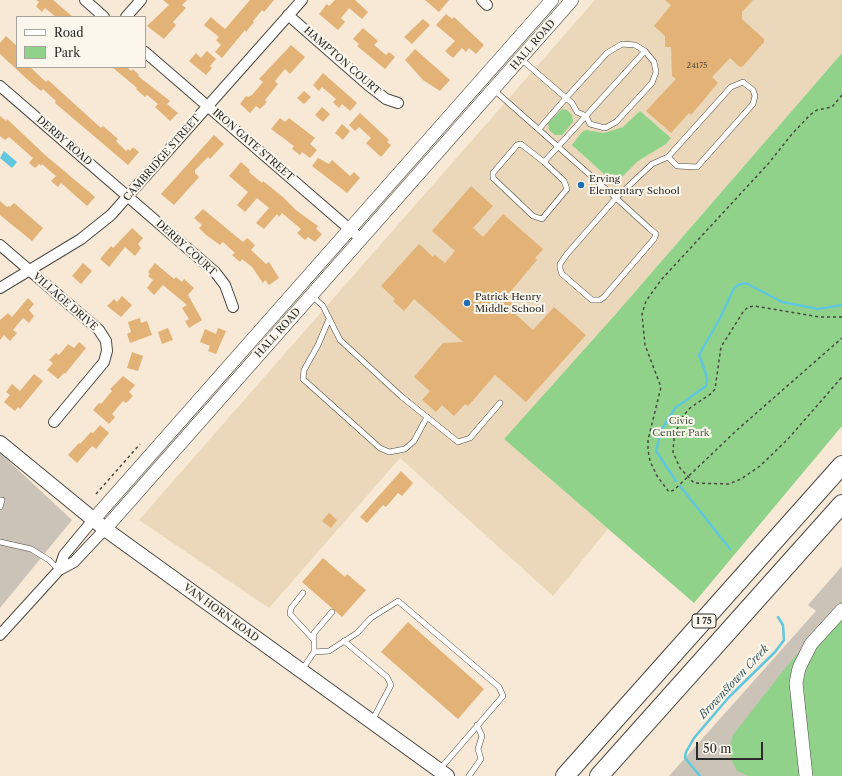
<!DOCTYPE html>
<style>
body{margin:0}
#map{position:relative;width:842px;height:776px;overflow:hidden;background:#f7e9d5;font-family:"Libre Caslon Text",serif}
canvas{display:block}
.legend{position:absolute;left:16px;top:16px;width:130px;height:52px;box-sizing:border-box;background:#fbf7ec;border:1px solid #a8a59f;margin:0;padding:5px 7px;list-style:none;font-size:12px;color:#2b2b2b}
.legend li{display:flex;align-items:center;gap:8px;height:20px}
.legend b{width:20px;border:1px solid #a8a59f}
.scale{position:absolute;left:696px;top:742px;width:67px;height:18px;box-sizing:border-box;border:2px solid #2b2b2b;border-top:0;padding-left:5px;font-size:12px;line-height:14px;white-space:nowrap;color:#2b2b2b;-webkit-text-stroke:3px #fbf7ec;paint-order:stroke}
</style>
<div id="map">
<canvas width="842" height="776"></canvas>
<ul class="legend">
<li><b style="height:5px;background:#fff"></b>Road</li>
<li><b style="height:11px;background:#90d28a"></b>Park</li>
</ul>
<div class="scale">50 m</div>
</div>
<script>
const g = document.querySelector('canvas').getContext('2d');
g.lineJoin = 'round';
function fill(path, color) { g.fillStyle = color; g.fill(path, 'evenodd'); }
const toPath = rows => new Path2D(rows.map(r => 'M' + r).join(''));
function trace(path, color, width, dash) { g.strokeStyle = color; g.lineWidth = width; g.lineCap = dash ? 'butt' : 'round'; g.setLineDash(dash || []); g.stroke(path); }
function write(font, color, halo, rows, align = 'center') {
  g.font = font + ' "Libre Caslon Text",serif'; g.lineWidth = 4; g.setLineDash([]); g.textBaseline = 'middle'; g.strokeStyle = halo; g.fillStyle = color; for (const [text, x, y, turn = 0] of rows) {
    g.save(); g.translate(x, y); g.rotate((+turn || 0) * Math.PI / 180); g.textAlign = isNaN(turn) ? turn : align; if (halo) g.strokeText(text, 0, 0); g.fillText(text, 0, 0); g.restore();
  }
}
fill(toPath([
 [595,0,842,0,842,53,614,316,504,439,608,529,553,596,400,458,269,608,139,520]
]), '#ebd8ba');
fill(toPath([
 [0,453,72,520,0,608],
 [842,566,842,776,669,776,816,611,808,605]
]), '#cbc3b8');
fill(toPath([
 [842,53,842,426,694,603,504,439,614,316],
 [562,109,567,110,572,115,573,122,562,135,555,135,549,130,548,123],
 [640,111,671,138,666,144,638,161,621,178,613,174,604,174,572,145,582,132,586,130,604,133,623,127],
 [842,601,842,776,749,776,737,771,731,759,729,748,733,735,782,672]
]), '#90d28a');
fill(toPath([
 [4,151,17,162,12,168,0,158]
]), '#60c7dd');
trace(toPath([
 [676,481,656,451,661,431,675,408,706,386,707,380,705,371,699,355,720,318,734,288,738,285,746,283,782,302,818,309,842,305],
 [680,486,730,549],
 [700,776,685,758,686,752,694,738,729,697,775,652,784,640,783,625,778,617]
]), '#60c7dd', 2.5);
fill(toPath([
 [36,0,53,0,73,17,56,17,45,8,42,12,36,6,39,2],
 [163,0,187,0,182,5,186,8,173,22,176,25,164,39,147,26,169,5],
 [250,0,274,0,264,12,262,10,253,21,254,22,246,32,245,30,222,58,215,52,221,45,216,40,219,37,204,25,211,17,225,29],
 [335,0,355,0,368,12,362,19,349,8,341,18,345,22,338,30,319,14,327,4,329,6],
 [425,0,449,0,439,12],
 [665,0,753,0,742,12,742,19,764,39,764,42,743,66,740,67,730,58,712,77,718,83,691,115,689,113,671,133,646,111,676,79,672,76,671,47,665,47,665,36,654,26,671,5],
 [446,14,452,19,454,17,484,45,476,54,469,48,466,52,462,48,453,58,445,51,455,41,436,25],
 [423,19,430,25,412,44,404,37],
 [363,28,378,41,374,45,386,55,389,52,395,57,385,69,357,46,359,44,353,39],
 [6,36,17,46,17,67,30,67,46,82,48,80,101,128,103,126,118,139,116,141,126,151,128,149,130,151,133,147,139,152,128,165,55,103,56,101,43,89,41,91,27,79,0,54,0,43],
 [291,45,305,57,290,74,285,69,275,81,278,84,265,100,267,102,260,109,256,106,250,113,240,104,246,96,248,97,252,95,263,82,259,79],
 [415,49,450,80,440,91,423,80,405,60],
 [207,51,216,59,210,66,212,68,206,75,189,61,196,53,201,58],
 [112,67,127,67,131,71,133,69,139,75,138,76,170,101,167,104,178,113,170,121,155,107,158,104,147,95,145,97,136,89,137,88],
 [323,73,357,103,350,111,342,104,339,108,333,102,336,99,322,87,319,91,313,85],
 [304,91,311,97,304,104,297,98],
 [322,107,330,114,323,122,315,115],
 [360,113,389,140,387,142,391,145,381,157,366,143,371,138,359,127,355,131,349,125],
 [0,116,6,121,7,119,44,154,95,197,87,206,61,183,58,187,51,181,56,176,42,164,41,166,39,164,35,168,29,163,33,158,9,137,5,140,0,136],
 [280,118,285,122,289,118,315,138,310,144,317,150,310,158,302,152,300,155,292,149,294,146,271,129],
 [342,124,350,131,343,140,335,133],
 [214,135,224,144,210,159,208,157,195,170,195,173,199,177,174,205,161,194],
 [318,158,329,164,332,160,350,176,354,172,360,178,347,193,312,166],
 [241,162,250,170,249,172,262,183,263,181,284,198,297,211,318,226,316,229,322,234,315,242,308,237,305,240,297,233,301,229,282,213,279,217,277,214,264,229,256,223,269,208,257,198,245,212,237,205,248,192,229,176],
 [471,186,493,206,473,228,483,237,503,214,543,249,535,258,537,260,511,291,512,311,533,330,554,307,586,335,526,402,495,375,468,406,465,404,454,416,442,405,436,412,422,400,430,391,414,377,443,343,463,342,414,299,404,311,393,301,395,299,381,286,419,244,433,257,435,255,445,263,455,251,432,231],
 [0,201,7,207,9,206,10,207,14,203,43,228,32,241,0,215],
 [203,209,243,242,247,238,255,245,251,250,266,264,269,262,279,278,269,285,265,280,263,283,252,267,242,259,240,262,232,255,235,253,223,242,220,245,206,235,199,228,202,225,194,218],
 [132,228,143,238,138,244,141,248,135,256,125,247,109,267,100,259,111,246,113,248],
 [83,263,92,271,81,284,72,276],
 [155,263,174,279,176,277,182,282,184,279,194,288,188,295,202,320,189,328,185,321,189,319,182,308,187,305,163,285,154,295,147,288,153,280,148,276,150,274,148,272],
 [122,296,132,305,121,317,107,306,114,299,117,302],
 [28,298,34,304,29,310,34,316,29,323,23,318,13,330,17,333,10,341,4,335,0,340,0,320,8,313,12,317],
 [140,318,141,323,147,321,152,335,130,343,127,334,131,332,128,322],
 [168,328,173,340,162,344,158,332],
 [218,328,226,331,216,354,208,351,210,346,200,342,205,329,216,334],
 [79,342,86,348,65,374,64,373,58,379,47,370,53,363,49,360,56,353,59,355,68,344,74,348],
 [132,352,143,356,138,371,127,368],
 [34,374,43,381,20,409,18,407,15,411,4,402,10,395,6,392,12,384,20,391],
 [123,376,135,385,129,392,133,396,126,403,123,401,112,414,115,417,109,424,93,410,99,403,101,404,112,391,110,389],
 [100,425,109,433,96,449,92,446,77,463,68,455,79,443,80,444,91,432,93,433],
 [401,471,413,483,402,496,398,493,386,507,383,505,367,523,360,517],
 [329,513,337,520,331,528,322,521],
 [323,558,345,577,347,574,366,590,342,617,302,582],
 [408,622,484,689,458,719,381,652]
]), '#e2b276');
const service = toPath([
 [521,59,566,98,572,103,577,112,586,116,590,124,605,128,616,122,652,83,656,72,654,62,645,51,635,45,622,44,607,53,566,98,539,129],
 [494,90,616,198,650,229,656,234,654,239,604,297,600,300,592,300,562,274,560,269,560,264,567,254,616,198,652,164,668,157,731,87,743,82,753,90,755,96,753,104,697,167,677,166,668,157],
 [544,162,564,181,567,189,542,219,533,216,493,178,493,173,517,145,521,144,544,162,645,51],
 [312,296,323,306,340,340,402,397,458,442,470,438,500,403],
 [329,319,318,345,304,370,303,379,380,448,389,452,405,449,414,441,427,417],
 [0,500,2,500,0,507],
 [0,542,31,549,49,560,59,570],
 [303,593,291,608,290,614,314,640],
 [344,641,387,677,391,685,372,721],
 [314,652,314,633,332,612],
 [302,670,314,652,329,651,357,633,371,618,398,601,499,687,503,696,440,769],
 [469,776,481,759,478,749,482,736,477,725]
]);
const minor = toPath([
 [85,0,104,17],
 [482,0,487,5],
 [288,15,368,85,386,99,398,103],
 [126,17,141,0],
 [145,52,361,239],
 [0,86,215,272,225,285,233,307],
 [0,245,99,330,106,341,107,351,104,362,54,422],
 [0,288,81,239,111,215,302,0],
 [59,570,64,555,93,520],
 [0,635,59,570,74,562,105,529]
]);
const tertiary = toPath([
 [93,520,552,0],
 [105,529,572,0],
 [806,776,796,683,799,668,811,644,842,610]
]);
const secondary = toPath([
 [0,443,105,529,447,776]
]);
const motorway = toPath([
 [565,776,842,465],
 [599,776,842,504]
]);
trace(service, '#4a4844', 6);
trace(minor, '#4a4844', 12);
trace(tertiary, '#4a4844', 14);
trace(secondary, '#4a4844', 16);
trace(motorway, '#4a4844', 20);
trace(toPath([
 [842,95,832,107,817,110,810,115,792,134,768,164,661,280,646,301,642,314,645,345,661,387,648,440,648,450,650,461,657,476,669,492,674,490,737,430,842,338],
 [842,317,819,317,754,306,748,307,743,312,721,347,715,389,712,393,690,408,683,416,678,427,674,438,673,452,680,468,694,483,729,484,741,479,760,466,788,439,842,377],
 [96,494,140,444]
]), '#4a4844', 1.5, [3, 3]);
trace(service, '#fff', 5);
trace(minor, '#fff', 10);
trace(tertiary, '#fff', 13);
trace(secondary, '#fff', 14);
trace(motorway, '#fff', 18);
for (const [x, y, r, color] of [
 [581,185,4,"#1f6fb2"],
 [467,303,4,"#1f6fb2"]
]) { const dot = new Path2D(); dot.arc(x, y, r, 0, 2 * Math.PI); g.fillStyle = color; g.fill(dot); trace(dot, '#fbf7ec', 1.5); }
write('8px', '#594d3e', null, [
 ["24175",697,66]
]);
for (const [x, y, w] of [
 [704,621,24]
]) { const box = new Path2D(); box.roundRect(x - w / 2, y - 7, w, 14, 3); g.fillStyle = '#fbf7ec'; g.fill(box); trace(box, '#2b2b2b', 1); }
write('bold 9px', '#2b2b2b', null, [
 ["I 75",704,621]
]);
write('10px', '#2b2b2b', '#fbf7ec', [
 ["HALL ROAD",533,45,-49],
 ["HAMPTON COURT",342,61,41],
 ["DERBY ROAD",64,141,41],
 ["IRON GATE STREET",253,145,41],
 ["CAMBRIDGE STREET",162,158,-49],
 ["DERBY COURT",186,248,42],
 ["VILLAGE DRIVE",65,302,41],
 ["HALL ROAD",278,333,-48],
 ["VAN HORN ROAD",221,613,36]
]);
write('10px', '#2b2b2b', '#fbf7ec', [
 ["Erving",589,179],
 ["Elementary School",589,191],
 ["Patrick Henry",475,297],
 ["Middle School",475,309]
], 'left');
write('10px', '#495d48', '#fbf7ec', [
 ["Civic",681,421],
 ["Center Park",681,433]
]);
write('italic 11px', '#3b5a60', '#fbf7ec', [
 ["Brownstown Creek",734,682,-47]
]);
</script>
